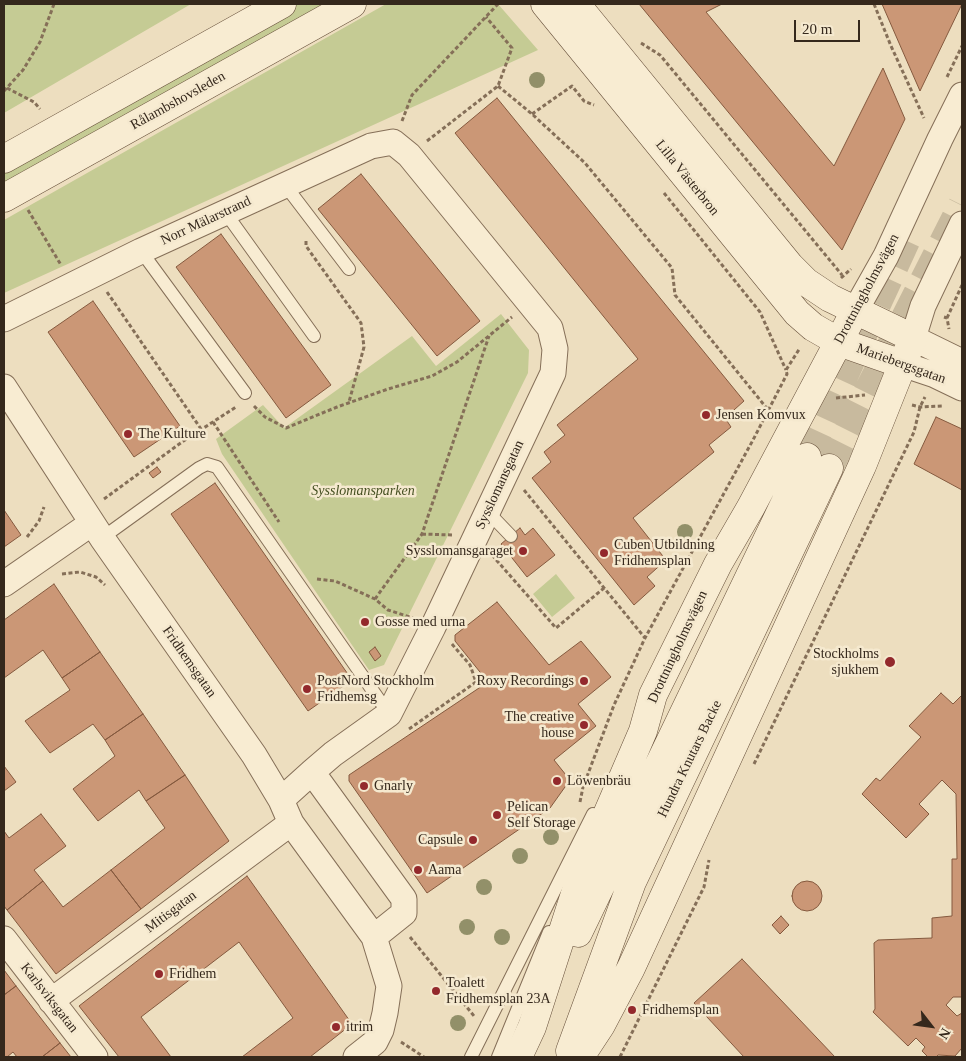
<!DOCTYPE html>
<meta charset="utf-8">
<style>
body{margin:0}
#map{position:relative;width:966px;height:1061px;overflow:hidden;background:#eddebf;font-family:Georgia,serif}
canvas{display:block}
.frame{position:absolute;inset:0;border:5px solid #35281c;pointer-events:none}
.north{position:absolute;left:906px;top:1001px;width:50px;height:50px;-webkit-text-stroke:4px #f5e9cf;paint-order:stroke;rotate:120deg;font-size:14px;font-weight:700;line-height:20px;text-align:center;color:#35281c}
.north::after{content:'';display:block;margin:auto;width:18px;height:22px;background:#35281c;clip-path:polygon(50% 0,100% 100%,50% 72%,0 100%)}
.scale{position:absolute;left:794px;top:20px;width:66px;height:22px;box-sizing:border-box;border:2px solid #35281c;border-top:0;padding-left:6px;font-size:15px;line-height:18px;white-space:nowrap;color:#35281c;-webkit-text-stroke:4px #f5e9cf;paint-order:stroke}
</style>
<div id="map">
<canvas width="966" height="1061"></canvas>
<div class="frame"></div>
<div class="north">N</div>
<div class="scale">20 m</div>
</div>
<script>
const g = document.querySelector('canvas').getContext('2d');
g.lineJoin = 'round';
function fill(path, color) { g.fillStyle = color; g.fill(path, 'evenodd'); }
const toPath = rows => new Path2D(rows.map(r => 'M' + r).join(''));
function trace(path, color, width, dash) { g.strokeStyle = color; g.lineWidth = width; g.lineCap = dash ? 'butt' : 'round'; g.setLineDash(dash || []); g.stroke(path); }
function write(font, color, halo, rows, align = 'center') {
  g.font = font + ' Georgia,serif'; g.lineWidth = 5; g.setLineDash([]); g.textBaseline = 'middle'; g.strokeStyle = halo; g.fillStyle = color; for (const [text, x, y, turn = 0] of rows) {
    g.save(); g.translate(x, y); g.rotate((+turn || 0) * Math.PI / 180); g.textAlign = isNaN(turn) ? turn : align; if (halo) g.strokeText(text, 0, 0); g.fillText(text, 0, 0); g.restore();
  }
}
fill(toPath([
 [4,4,191,4,4,113],
 [293,4,325,4,4,183,4,165],
 [386,4,498,4,538,50,4,293,4,220],
 [501,314,529,350,528,373,384,665,369,670,222,454,216,439,263,405,284,428,412,336,436,366],
 [556,574,575,598,552,617,533,594]
]), '#c5cb94');
const building = toPath([
 [639,4,722,4,706,12,834,166,883,68,905,119,842,250,639,4],
 [882,4,962,4,920,91,882,4],
 [497,98,744,401,725,418,731,427,709,445,714,452,633,518,666,560,647,577,655,586,634,605,532,478,551,462,544,452,565,435,557,425,638,359,455,133,497,98],
 [361,174,480,321,437,356,318,209,361,174],
 [221,234,331,385,286,418,176,267,221,234],
 [93,301,180,426,134,457,48,332,93,301],
 [936,417,962,429,962,490,914,464,936,417],
 [157,467,161,472,153,478,149,473,157,467],
 [215,483,352,680,308,711,171,514,215,483],
 [4,510,21,535,4,547,4,510],
 [520,528,525,535,533,528,555,555,527,577,501,544,520,528],
 [54,584,100,652,62,678,43,650,4,678,4,620,54,584],
 [497,602,549,665,581,641,611,677,578,704,596,726,554,760,570,780,550,808,427,893,349,781,349,775,488,682,455,641,455,635,497,602],
 [375,647,381,656,375,661,369,652,375,647],
 [100,652,143,714,105,740,93,724,50,753,25,721,70,690,62,678,100,652],
 [941,693,953,704,962,695,962,997,953,997,946,1005,957,1016,962,1013,962,1048,955,1056,938,1055,936,1057,928,1057,922,1051,925,1047,916,1038,908,1046,873,1012,875,1009,874,943,878,940,932,938,932,918,952,916,952,859,957,859,956,794,942,780,919,804,929,814,906,838,862,794,876,778,880,781,921,737,909,726,941,693],
 [143,714,185,775,146,801,139,790,98,821,73,789,115,756,105,740,143,714],
 [4,766,16,782,4,791,4,766],
 [185,775,229,841,141,909,111,870,165,828,146,801,185,775],
 [41,814,66,846,34,870,43,881,7,910,4,906,4,831,9,838,41,814],
 [111,870,141,909,56,974,7,910,43,881,63,907,111,870],
 [247,876,352,1024,310,1057,242,1057,293,1018,239,942,141,1017,171,1057,119,1057,79,1006,247,876],
 '792 896a15 15 0 1 1 30 0a15 15 0 1 1-30 0Z',
 [781,916,789,925,780,934,772,925,781,916],
 [742,959,835,1057,744,1057,694,1003,742,959],
 [4,970,16,986,4,995,4,970],
 [16,986,60,1043,42,1057,17,1057,13,1052,7,1057,4,1057,4,995,16,986],
 [60,1043,71,1057,42,1057,60,1043]
]);
fill(building, '#cb9776');
trace(building, '#84593e', 1);
trace(toPath([
 [807,457,912,228],
 [829,468,962,205]
]), '#c8ba9e', 28, [28, 14]);
const lane = toPath([
 [285,185,349,269],
 [225,212,314,336],
 [141,251,245,393],
 [487,511,511,536],
 [102,538,199,468,207,464,217,467,389,714],
 [471,1057,593,814],
 [498,1057,549,932]
]);
const street = toPath([
 [962,224,923,306,913,338,962,362],
 [855,311,886,256,940,139,962,95],
 [4,319,141,251,371,146,393,142,409,155,550,328,555,349,553,373,433,627,389,714,333,754,312,772,281,800],
 [902,364,935,375,962,388],
 [4,387,102,538,254,755,281,800,291,823,374,937,389,986,385,1013,381,1030,375,1042,356,1057],
 [4,584,92,523],
 [312,772,404,899,404,913,374,937],
 [4,939,95,1057],
 [51,1001,291,823]
]);
const secondary = toPath([
 [545,4,797,313,813,327,839,342,902,364],
 [576,4,790,266,806,282,830,298,913,338,862,466,631,968,601,1025,580,1057],
 [4,159,282,4],
 [4,198,352,4],
 [578,933,807,457],
 [570,1051,632,882,829,468],
 [518,1057,532,1027,581,875,643,731,653,695,718,564,751,507,855,311]
]);
trace(lane, '#856f58', 14);
trace(street, '#856f58', 27);
trace(secondary, '#67503b', 29);
trace(toPath([
 [874,4,891,46,924,118],
 [641,43,660,55,842,275],
 [947,77,962,46],
 [498,86,532,114,585,163,672,268,675,295,769,411],
 [7,88,34,102,40,109],
 [4,91,23,70,40,42,54,4],
 [532,114,572,86,584,101,594,105],
 [402,121,412,95,498,4],
 [427,141,498,86,512,48,486,17],
 [664,193,760,312,786,370],
 [28,210,61,265],
 [306,241,306,246,361,323,364,347,349,402],
 [841,278,851,269],
 [107,292,201,429],
 [944,317,947,318,949,329],
 [947,318,962,285],
 [836,398,865,395],
 [912,405,920,407,943,406],
 [254,406,265,417,286,428,337,407,388,389,432,376,457,362,512,317],
 [213,422,279,522],
 [524,490,645,638],
 [104,499,182,442,236,407],
 [422,534,452,535],
 [27,537,39,521,44,507],
 [492,555,556,628,604,588],
 [62,574,80,572,96,577,105,585],
 [317,579,335,581,375,599,388,610,413,618],
 [375,599,422,534,489,336],
 [409,729,476,682,470,665,451,643],
 [754,764,914,432,920,407,925,397],
 [580,802,583,787,614,705,645,638,753,440,787,374,786,370,800,348],
 [410,937,474,1016],
 [401,1042,424,1057],
 [620,1057,704,887,709,860]
]), '#856f58', 3, [4, 2.5]);
trace(lane, '#f8ecd2', 12);
trace(street, '#f8ecd2', 25);
trace(secondary, '#f8ecd2', 28);
g.fillStyle = '#929069';
for (const [x, y] of [
 [537,80],
 [685,532],
 [551,837],
 [520,856],
 [484,887],
 [467,927],
 [502,937],
 [458,1023]
]) { g.beginPath(); g.arc(x, y, 8, 0, 2 * Math.PI); g.fill(); }
for (const [x, y, r, color] of [
 [706,415,5,"#93292c"],
 [128,434,5,"#93292c"],
 [523,551,5,"#93292c"],
 [604,553,5,"#93292c"],
 [365,622,5,"#93292c"],
 [890,662,6,"#93292c"],
 [584,681,5,"#93292c"],
 [307,689,5,"#93292c"],
 [584,725,5,"#93292c"],
 [557,781,5,"#93292c"],
 [364,786,5,"#93292c"],
 [497,815,5,"#93292c"],
 [473,840,5,"#93292c"],
 [418,870,5,"#93292c"],
 [159,974,5,"#93292c"],
 [436,991,5,"#93292c"],
 [632,1010,5,"#93292c"],
 [336,1027,5,"#93292c"]
]) { const dot = new Path2D(); dot.arc(x, y, r, 0, 2 * Math.PI); g.fillStyle = color; g.fill(dot); trace(dot, '#f5e9cf', 2); }
write('14px', '#35281c', '#f5e9cf', [
 ["Rålambshovsleden",178,101,-29],
 ["Lilla Västerbron",687,178,51],
 ["Norr Mälarstrand",206,221,-25],
 ["Drottningholmsvägen",867,289,-62],
 ["Mariebergsgatan",901,364,20],
 ["Sysslomansgatan",500,485,-65],
 ["Drottningholmsvägen",678,647,-65],
 ["Fridhemsgatan",189,662,55],
 ["Hundra Knutars Backe",690,759,-64],
 ["Mitisgatan",171,912,-37],
 ["Karlsviksgatan",49,998,52]
]);
write('14px', '#35281c', '#f5e9cf', [
 ["Jensen Komvux",716,415],
 ["The Kulture",138,434],
 ["Cuben Utbildning",614,545],
 ["Fridhemsplan",614,561],
 ["Sysslomansgaraget",513,551,"right"],
 ["Gosse med urna",375,622],
 ["Stockholms",879,654,"right"],
 ["sjukhem",879,670,"right"],
 ["PostNord Stockholm",317,681],
 ["Fridhemsg",317,697],
 ["Roxy Recordings",574,681,"right"],
 ["The creative",574,717,"right"],
 ["house",574,733,"right"],
 ["Löwenbräu",567,781],
 ["Gnarly",374,786],
 ["Pelican",507,807],
 ["Self Storage",507,823],
 ["Capsule",463,840,"right"],
 ["Aama",428,870],
 ["Fridhem",169,974],
 ["Toalett",446,983],
 ["Fridhemsplan 23A",446,999],
 ["Fridhemsplan",642,1010],
 ["itrim",346,1027]
], 'left');
write('italic 14px', '#475123', '#f5e9cf', [
 ["Sysslomansparken",363,491]
]);
</script>
